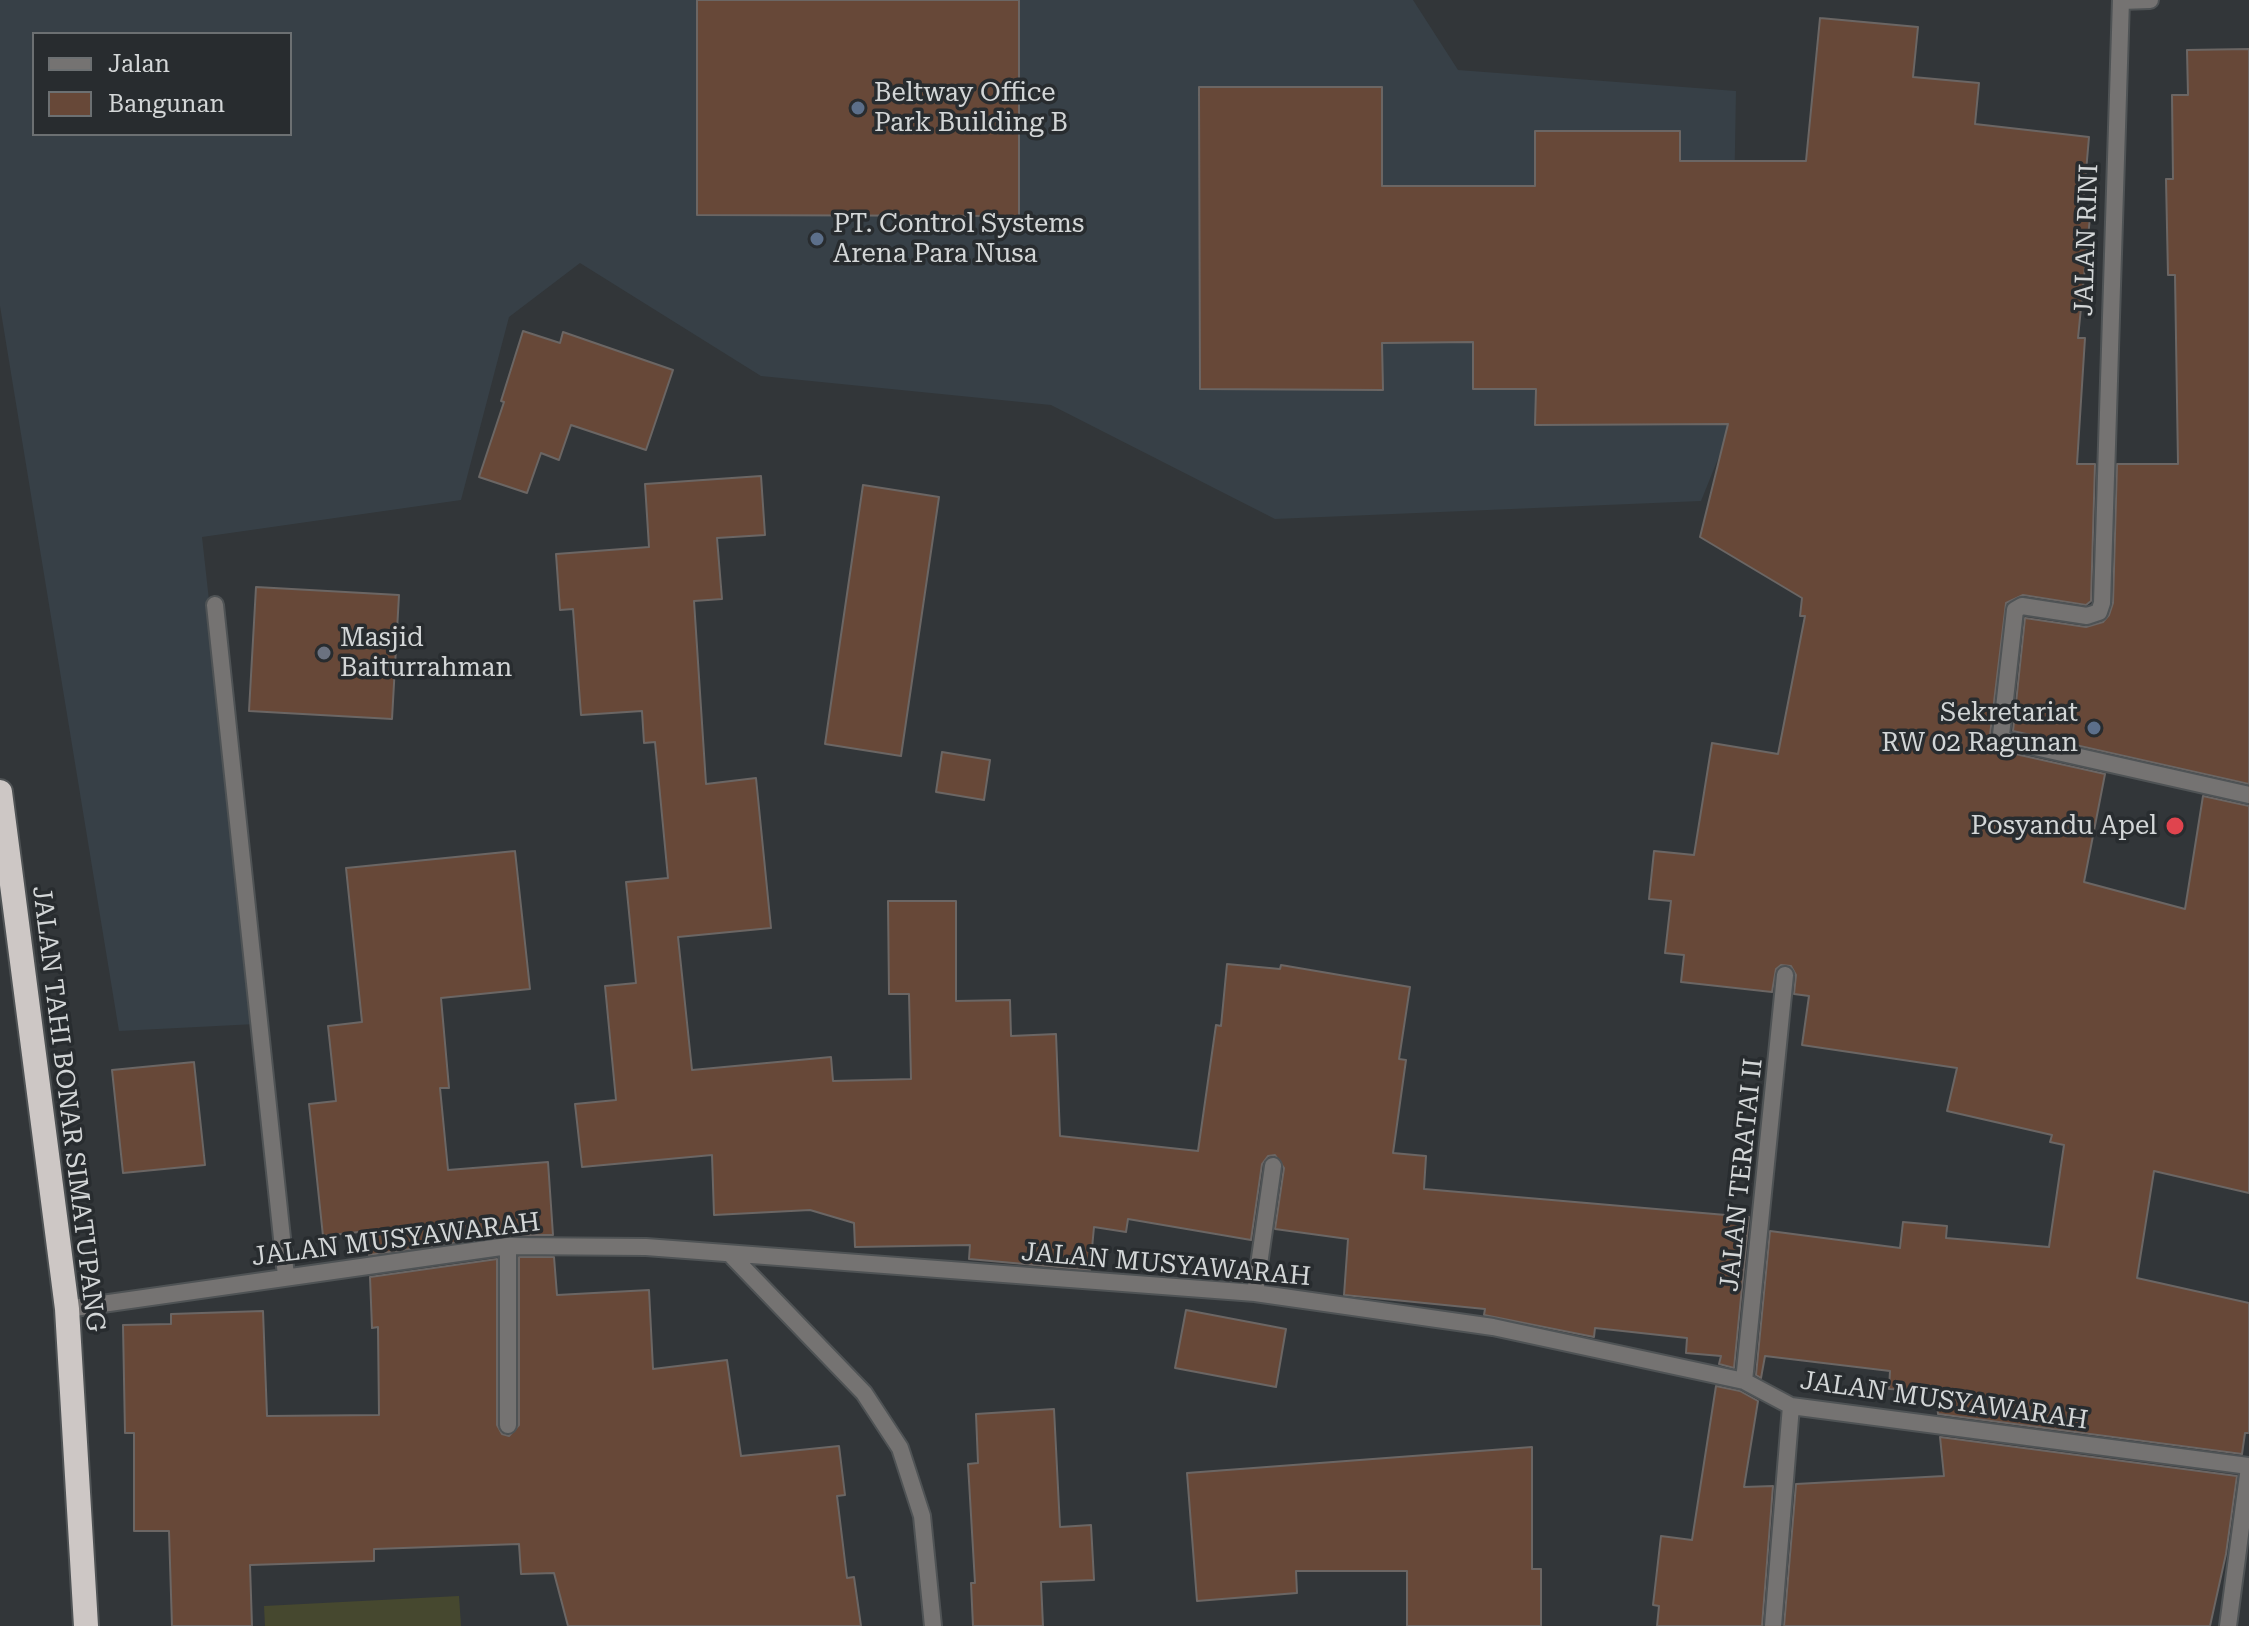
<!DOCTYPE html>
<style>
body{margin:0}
#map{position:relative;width:2249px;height:1626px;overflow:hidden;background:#323639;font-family:"Roboto Serif",serif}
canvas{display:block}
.legend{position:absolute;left:32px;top:32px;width:260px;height:104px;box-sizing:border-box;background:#282c2f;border:2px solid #6c7072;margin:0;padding:10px 14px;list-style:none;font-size:24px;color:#d3d6d7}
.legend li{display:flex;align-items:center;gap:16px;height:40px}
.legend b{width:40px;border:2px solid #6c7072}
</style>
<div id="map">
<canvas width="2249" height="1626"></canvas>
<ul class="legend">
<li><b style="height:10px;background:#757372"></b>Jalan</li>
<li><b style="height:22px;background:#674838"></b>Bangunan</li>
</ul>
</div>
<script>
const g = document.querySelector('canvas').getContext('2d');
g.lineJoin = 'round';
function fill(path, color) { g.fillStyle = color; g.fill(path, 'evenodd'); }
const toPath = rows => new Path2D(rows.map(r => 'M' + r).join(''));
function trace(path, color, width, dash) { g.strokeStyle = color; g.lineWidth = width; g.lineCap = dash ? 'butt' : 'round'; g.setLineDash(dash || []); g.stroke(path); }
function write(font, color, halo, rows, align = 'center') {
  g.font = font + ' "Roboto Serif",serif'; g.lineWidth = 7; g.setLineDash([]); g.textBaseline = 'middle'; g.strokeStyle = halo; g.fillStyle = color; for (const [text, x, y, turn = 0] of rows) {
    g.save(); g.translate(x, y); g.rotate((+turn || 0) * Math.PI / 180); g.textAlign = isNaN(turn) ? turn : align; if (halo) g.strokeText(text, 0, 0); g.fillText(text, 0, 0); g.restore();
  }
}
fill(toPath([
 [0,0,1413,0,1458,70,1736,91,1730,429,1701,501,1275,519,1051,405,761,376,580,263,509,317,461,500,202,537,256,1024,119,1031,0,306],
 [34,34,290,34,290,134,34,134]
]), '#374047');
fill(toPath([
 [459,1596,461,1626,265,1626,264,1606]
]), '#46482f');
const building = toPath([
 [697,0,1019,0,1019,216,697,215,697,0],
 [1820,18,1918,27,1913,77,1979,83,1975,124,2089,137,2083,206,2091,207,2078,338,2085,338,2077,464,2095,464,2091,601,2086,605,2023,595,2006,603,1990,735,2002,751,2105,774,2084,882,2185,909,2203,796,2249,806,2249,1193,2154,1171,2137,1278,2249,1303,2249,1433,2245,1433,2242,1454,1938,1414,1936,1391,1889,1389,1890,1371,1765,1356,1761,1378,1756,1375,1770,1231,1900,1248,1903,1222,1947,1226,1946,1238,2049,1247,2064,1145,2050,1142,2052,1135,1947,1111,1957,1068,1802,1045,1809,996,1794,994,1796,975,1791,966,1781,965,1776,969,1772,992,1681,982,1684,955,1665,953,1671,901,1649,899,1654,851,1694,855,1712,743,1778,754,1805,616,1800,616,1802,598,1700,537,1728,424,1535,425,1536,389,1473,389,1473,342,1382,343,1383,390,1200,389,1199,87,1382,87,1382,186,1535,186,1535,131,1680,131,1680,161,1806,161,1820,18],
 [2249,49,2249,784,2013,731,2025,618,2086,627,2103,622,2109,615,2113,603,2117,464,2178,464,2175,275,2168,275,2166,179,2173,179,2172,95,2188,95,2187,50,2249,49],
 [523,331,560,343,563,332,673,370,646,450,571,425,559,460,541,453,527,493,479,477,504,402,501,401,523,331],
 [761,476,765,535,717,538,722,599,694,601,706,784,756,778,771,928,678,937,692,1070,831,1057,833,1081,911,1079,909,994,889,994,888,901,956,901,956,1001,1010,1000,1011,1036,1056,1034,1060,1136,1198,1151,1216,1025,1221,1026,1227,964,1280,969,1281,965,1410,987,1399,1059,1406,1060,1393,1153,1426,1156,1424,1189,1749,1217,1734,1368,1719,1364,1721,1356,1686,1353,1687,1338,1595,1328,1594,1337,1484,1315,1485,1309,1344,1295,1348,1239,1275,1229,1284,1168,1275,1155,1268,1156,1262,1164,1251,1240,1128,1219,1126,1232,1094,1227,1090,1270,969,1259,970,1245,855,1247,854,1223,810,1210,714,1215,712,1155,582,1167,575,1104,616,1100,605,986,636,983,626,882,668,878,655,742,644,743,642,711,581,715,573,609,560,610,556,554,649,547,645,484,761,476],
 [863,485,939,497,901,756,825,744,863,485],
 [256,587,399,595,392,719,249,711,256,587],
 [942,752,990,760,984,800,936,792,942,752],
 [515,851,530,989,441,998,449,1088,440,1088,448,1170,548,1162,553,1235,507,1235,369,1255,368,1231,323,1236,309,1104,336,1101,328,1026,362,1022,346,868,515,851],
 [194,1062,205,1165,123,1173,112,1070,194,1062],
 [519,1257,554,1257,557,1295,649,1290,653,1369,727,1360,741,1456,839,1446,845,1495,837,1496,847,1578,854,1577,861,1626,568,1626,554,1573,521,1574,519,1544,374,1549,374,1561,250,1565,252,1626,172,1626,169,1531,134,1531,134,1433,125,1433,123,1325,171,1324,171,1314,263,1311,267,1416,379,1415,378,1327,372,1328,370,1277,497,1259,497,1425,502,1434,509,1436,519,1425,519,1257],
 [1186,1310,1286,1329,1276,1387,1175,1368,1186,1310],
 [1716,1386,1740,1391,1758,1401,1744,1487,1773,1486,1762,1626,1657,1626,1659,1606,1653,1605,1661,1536,1692,1540,1716,1386],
 [1054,1409,1060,1527,1091,1525,1094,1580,1041,1582,1043,1626,973,1626,971,1583,975,1583,968,1464,978,1463,976,1414,1054,1409],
 [1940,1437,2237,1476,2226,1554,2210,1626,1784,1626,1796,1484,1944,1476,1940,1437],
 [1532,1447,1532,1569,1541,1569,1541,1626,1407,1626,1407,1571,1296,1571,1297,1593,1197,1601,1187,1473,1532,1447]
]);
fill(building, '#674838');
trace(building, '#6b6664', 2);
const street = toPath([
 [2121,0,2102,603,2099,612,2087,616,2022,606,2015,610,2001,735,2004,740,2249,795],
 [2121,1,2150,0],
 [215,605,286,1276],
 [508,1246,508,1425],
 [731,1255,864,1393,900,1448,922,1516,933,1626],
 [1255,1293,1273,1166],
 [67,1309,508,1246,646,1247,1255,1293,1493,1327,1744,1381,1791,1406,2249,1466],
 [1744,1381,1785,975],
 [1773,1626,1791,1406],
 [2228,1626,2249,1467]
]);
const highway = toPath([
 [0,792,67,1309,86,1626]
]);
trace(street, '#4f5355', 20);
trace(highway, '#4f5355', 28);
trace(street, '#757372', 16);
trace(highway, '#cdc7c5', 24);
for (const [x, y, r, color] of [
 [858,108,8,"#5c6f8a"],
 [817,239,8,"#5c6f8a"],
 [324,653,8,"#6b7280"],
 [2094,728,8,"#5c6f8a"],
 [2175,826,10,"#e0444e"]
]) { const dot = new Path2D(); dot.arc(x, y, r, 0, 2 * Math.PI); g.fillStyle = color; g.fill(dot); trace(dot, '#282c2f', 3); }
write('26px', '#d3d6d7', '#282c2f', [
 ["Beltway Office",874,93],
 ["Park Building B",874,123],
 ["PT. Control Systems",833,224],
 ["Arena Para Nusa",833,254],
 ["Masjid",340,638],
 ["Baiturrahman",340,668],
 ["Sekretariat",2078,713,"right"],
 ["RW 02 Ragunan",2078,743,"right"],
 ["Posyandu Apel",2157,826,"right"]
], 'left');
write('26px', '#d3d6d7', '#282c2f', [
 ["JALAN RINI",2087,240,-88],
 ["JALAN TAHI BONAR SIMATUPANG",68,1109,83],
 ["JALAN TERATAI II",1742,1175,-84],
 ["JALAN MUSYAWARAH",396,1240,-7],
 ["JALAN MUSYAWARAH",1166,1265,5],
 ["JALAN MUSYAWARAH",1944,1401,8]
]);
</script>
